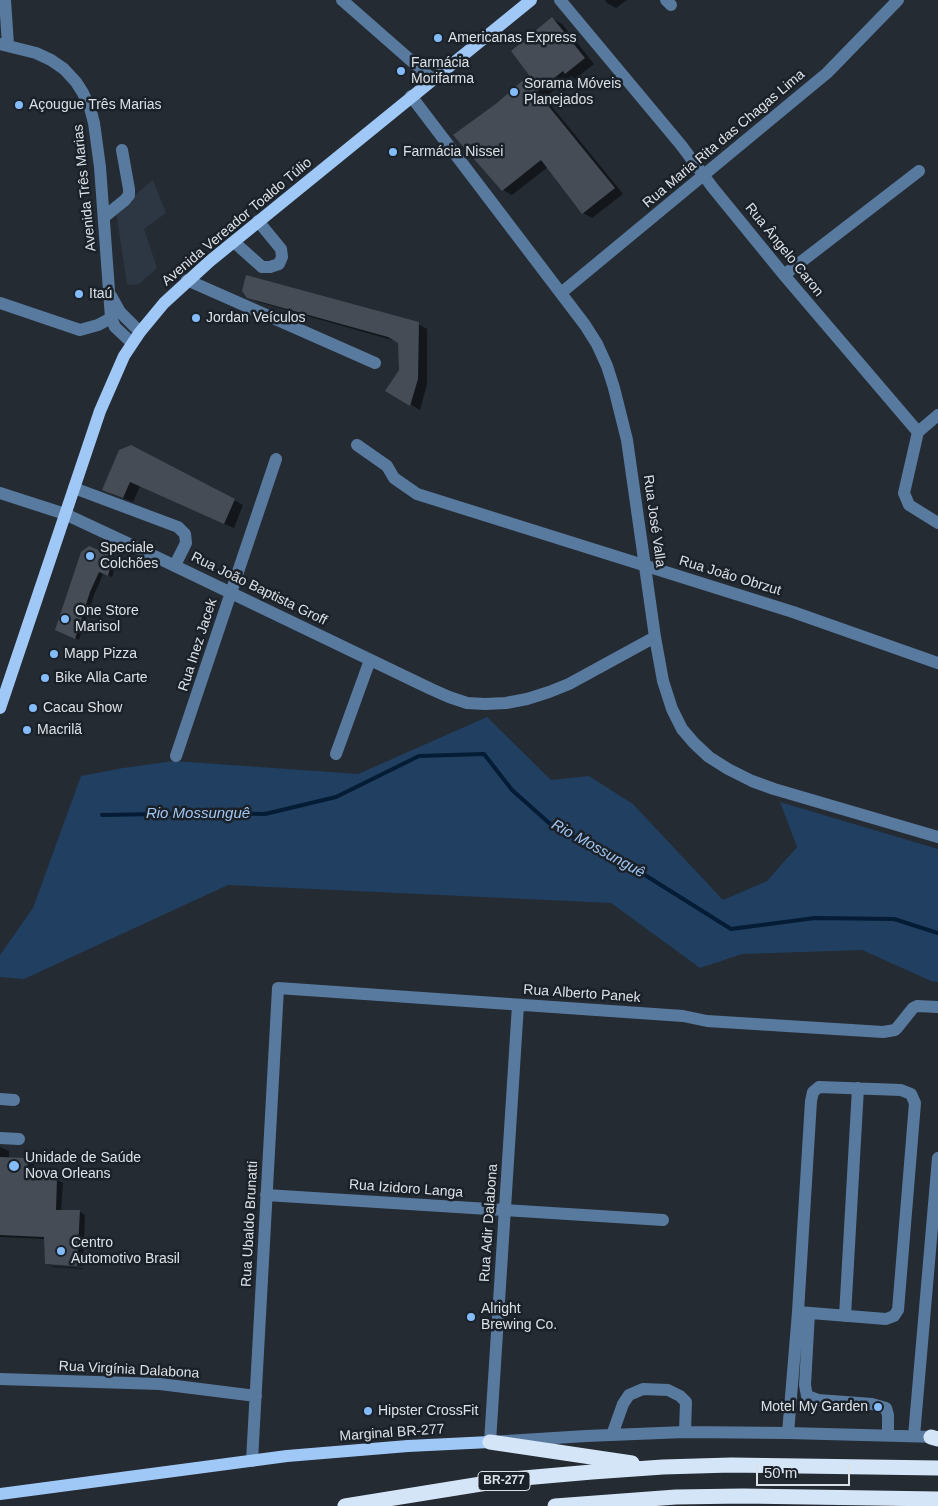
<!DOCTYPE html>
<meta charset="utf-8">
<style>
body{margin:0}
#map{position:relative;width:938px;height:1506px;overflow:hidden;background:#242b33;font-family:Helvetica,sans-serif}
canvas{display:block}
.scale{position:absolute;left:756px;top:1464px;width:94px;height:22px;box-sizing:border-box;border:2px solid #dce1e6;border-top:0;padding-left:6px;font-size:15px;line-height:18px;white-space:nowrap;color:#dce1e6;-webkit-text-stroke:4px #1b2129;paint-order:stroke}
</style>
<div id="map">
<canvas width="938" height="1506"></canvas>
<div class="scale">50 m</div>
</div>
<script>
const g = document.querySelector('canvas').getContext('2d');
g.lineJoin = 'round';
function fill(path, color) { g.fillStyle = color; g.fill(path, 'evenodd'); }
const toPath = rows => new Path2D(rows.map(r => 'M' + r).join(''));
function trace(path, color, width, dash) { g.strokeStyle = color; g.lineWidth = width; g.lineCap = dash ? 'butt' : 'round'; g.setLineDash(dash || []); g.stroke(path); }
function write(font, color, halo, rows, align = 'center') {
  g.font = font + ' Helvetica,sans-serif'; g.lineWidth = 5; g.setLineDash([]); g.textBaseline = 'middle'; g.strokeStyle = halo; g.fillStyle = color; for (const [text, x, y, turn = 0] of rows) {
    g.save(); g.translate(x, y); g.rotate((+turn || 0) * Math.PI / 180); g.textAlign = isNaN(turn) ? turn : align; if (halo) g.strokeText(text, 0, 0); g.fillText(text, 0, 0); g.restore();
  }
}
fill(toPath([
 [153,180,166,213,144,229,157,268,139,284,127,285,116,211]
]), '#2d3743');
fill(toPath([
 [487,717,551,780,589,776,633,804,723,900,767,881,797,847,780,802,938,849,938,982,931,981,862,950,742,954,700,968,611,903,228,885,24,979,0,977,0,955,33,908,81,776,123,768,174,761,358,774]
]), '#213f60');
fill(toPath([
 [605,0,627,0,616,8,607,3],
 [553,19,562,24,594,64,575,79,571,76,545,98,623,194,592,218,583,213,548,167,512,195,503,190,497,104,530,75],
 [248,297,418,324,427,329,427,384,420,410,387,390,400,370,399,342,258,302],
 [119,451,234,500,243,505,234,528,140,486,133,502,112,494,103,489],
 [90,548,117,560,112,577,103,574,94,595,79,640,59,630],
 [0,1147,9,1151,9,1158,28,1159,34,1162,33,1179,57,1180,63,1183,61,1211,79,1211,85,1215,83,1266,50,1263,50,1266,47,1263,46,1239,0,1237],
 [51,1266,83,1268,83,1269,52,1267]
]), '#0007');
trace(toPath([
 [102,815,217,813,265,814,336,797,419,756,484,754,512,790,557,830,605,850,731,929,815,918,894,919,938,933]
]), '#041c35', 4);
fill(toPath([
 [552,17,585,58,565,74,563,71,537,92,615,188,582,214,541,160,502,191,453,135,497,103,529,75,511,51],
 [246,275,419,322,418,379,410,406,385,391,399,370,398,343,388,337,247,298,242,291],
 [131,445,235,499,224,524,130,482,123,498,102,490,119,450],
 [89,546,113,556,108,576,99,572,90,592,75,639,55,630,81,552],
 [0,1157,28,1158,27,1177,57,1178,56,1210,80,1210,77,1266,45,1264,44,1237,0,1235]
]), '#454c55');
trace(toPath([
 [5,0,8,45],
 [342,0,432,79],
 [560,0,681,145,713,188,784,275,918,432],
 [666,0,671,5],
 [0,44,36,53,51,60,64,69,76,82,83,93,90,108,94,123,100,167,111,318,115,327,132,343],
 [411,96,585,325,597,344,607,366,614,388,627,440,655,637,663,681,672,709,682,729,694,743,709,757,728,769,752,781,774,789,938,837],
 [104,217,125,200,129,195,129,189,122,150],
 [234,242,262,267,270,267,279,264,282,257,281,249,258,221],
 [784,275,919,171],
 [187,280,375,363],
 [561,293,827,73,898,0],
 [111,296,120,312,140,332],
 [0,303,80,330,98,325,111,318],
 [918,432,904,493,909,505,938,523],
 [918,432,938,415],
 [357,445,387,466,394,478,417,494,793,612,938,663],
 [74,488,178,527,185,534,186,543,175,565],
 [0,493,65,514,125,542,431,689,449,697,467,703,485,704,506,703,527,699,549,692,569,684,655,637],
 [336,754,370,660],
 [176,756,276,459],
 [518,1005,490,1442,586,1436,685,1432,788,1433,938,1437],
 [0,1099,14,1100],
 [0,1138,19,1139],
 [266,1195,663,1220],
 [809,1313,805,1385,807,1396,818,1400,872,1404,886,1408,888,1415,888,1435],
 [845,1316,858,1088],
 [0,1379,160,1384,256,1396],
 [788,1433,798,1312,811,1101,813,1092,819,1087,901,1090,911,1094,915,1103,898,1310,894,1316,886,1319,798,1312],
 [612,1435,623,1404,629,1395,643,1389,668,1390,680,1396,686,1402,685,1432],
 [914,1436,938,1158],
 [252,1461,278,988,683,1016,707,1021,883,1032,895,1030,897,1028,913,1008,917,1006,938,1007]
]), '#597a9f', 12);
trace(toPath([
 [0,708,100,411,124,356,140,332,164,303,210,261,531,0],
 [0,1494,287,1456,408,1446,490,1442]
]), '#a0c8f7', 12);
trace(toPath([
 [931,1437,938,1439],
 [490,1442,632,1463],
 [345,1506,512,1479,592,1472,663,1467,731,1465,938,1468],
 [555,1506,676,1497,743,1496,938,1499]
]), '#d5e5f8', 15);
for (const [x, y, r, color] of [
 [438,38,5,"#84bcfb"],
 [401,71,5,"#84bcfb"],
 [514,92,5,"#84bcfb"],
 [19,105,5,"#84bcfb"],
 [393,152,5,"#84bcfb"],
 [79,294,5,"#84bcfb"],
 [196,318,5,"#84bcfb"],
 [90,556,5,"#84bcfb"],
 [65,619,5,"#84bcfb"],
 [54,654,5,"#84bcfb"],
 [45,678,5,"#84bcfb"],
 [33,708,5,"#84bcfb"],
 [27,730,5,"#84bcfb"],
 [14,1166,6,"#84bcfb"],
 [61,1251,5,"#84bcfb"],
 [471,1317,5,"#84bcfb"],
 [878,1407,5,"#84bcfb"],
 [368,1411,5,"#84bcfb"]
]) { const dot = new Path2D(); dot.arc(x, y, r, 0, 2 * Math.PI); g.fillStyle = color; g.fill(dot); trace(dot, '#1b2129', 2); }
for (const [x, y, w] of [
 [504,1481,52]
]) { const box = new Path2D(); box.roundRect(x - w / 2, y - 9.5, w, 19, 4); g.fillStyle = '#1b2129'; g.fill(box); trace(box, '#dce1e6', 1); }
write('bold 12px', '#dce1e6', null, [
 ["BR-277",504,1481]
]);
write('14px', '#dce1e6', '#1b2129', [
 ["Americanas Express",448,38],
 ["Farmácia",411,63],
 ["Morifarma",411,79],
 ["Sorama Móveis",524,84],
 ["Planejados",524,100],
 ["Açougue Três Marias",29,105],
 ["Farmácia Nissei",403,152],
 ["Itaú",89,294],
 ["Jordan Veículos",206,318],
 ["Speciale",100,548],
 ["Colchões",100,564],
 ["One Store",75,611],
 ["Marisol",75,627],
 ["Mapp Pizza",64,654],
 ["Bike Alla Carte",55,678],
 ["Cacau Show",43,708],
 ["Macrilã",37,730],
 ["Unidade de Saúde",25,1158],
 ["Nova Orleans",25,1174],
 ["Centro",71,1243],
 ["Automotivo Brasil",71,1259],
 ["Alright",481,1309],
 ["Brewing Co.",481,1325],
 ["Motel My Garden",868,1407,"right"],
 ["Hipster CrossFit",378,1411]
], 'left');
write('14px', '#dce1e6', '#1b2129', [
 ["Rua Maria Rita das Chagas Lima",724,139,-40],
 ["Avenida Três Marias",85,188,-96],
 ["Avenida Vereador Toaldo Túlio",237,222,-40],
 ["Rua Ângelo Caron",784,250,51],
 ["Rua José Valla",654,521,82],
 ["Rua João Obrzut",730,576,17],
 ["Rua João Baptista Groff",259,589,26],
 ["Rua Inez Jacek",198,645,-72],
 ["Rua Alberto Panek",582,994,4],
 ["Rua Izidoro Langa",406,1189,4],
 ["Rua Adir Dalabona",489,1223,-86],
 ["Rua Ubaldo Brunatti",250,1224,-87],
 ["Rua Virgínia Dalabona",129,1370,3],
 ["Marginal BR-277",392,1433,-4]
]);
write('italic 15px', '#a0c6f2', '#1b2129', [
 ["Rio Mossunguê",198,814],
 ["Rio Mossunguê",598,849,29]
]);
</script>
